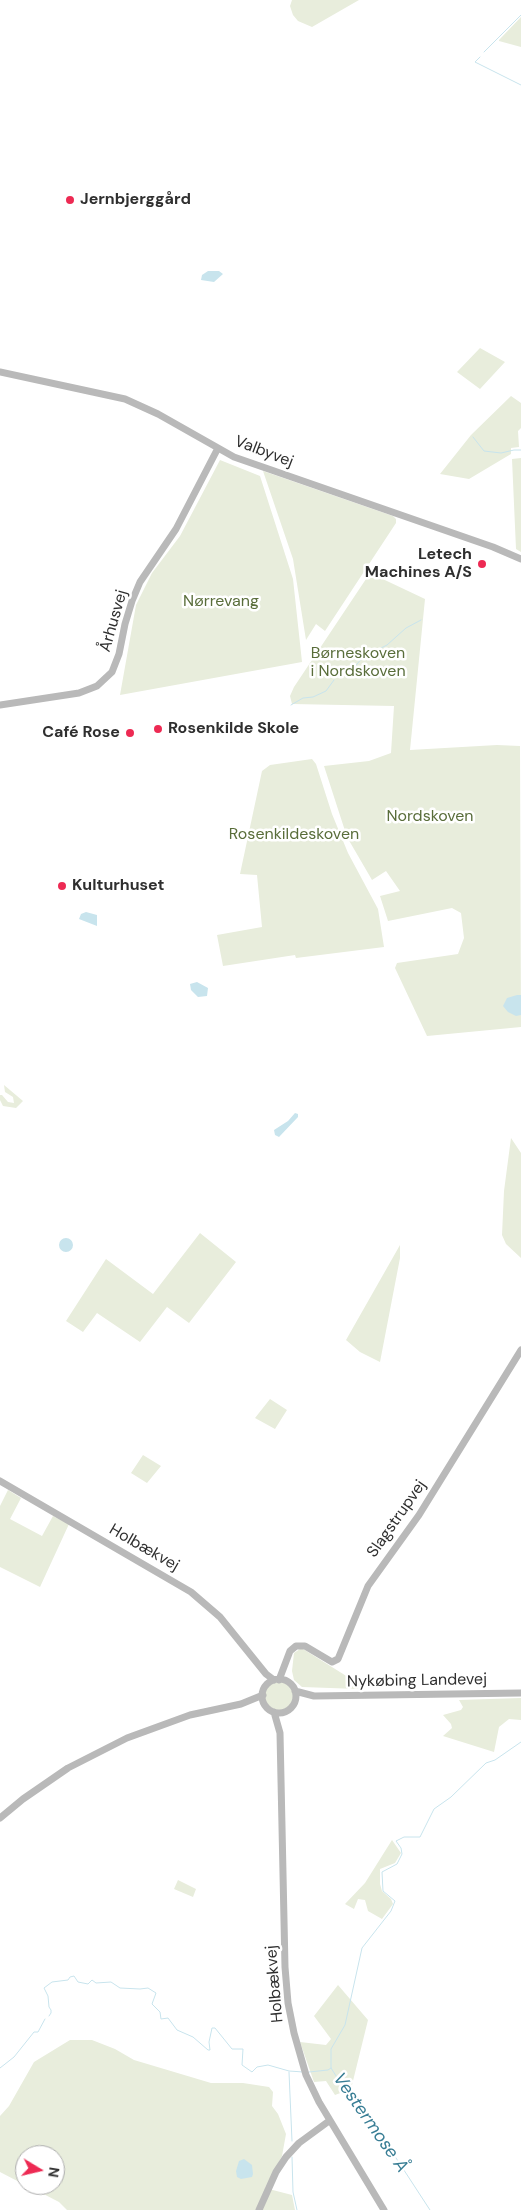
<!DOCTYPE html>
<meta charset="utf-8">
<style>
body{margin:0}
#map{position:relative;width:521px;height:2210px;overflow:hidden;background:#fff;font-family:"DM Sans",sans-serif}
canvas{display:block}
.north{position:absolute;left:15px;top:2145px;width:50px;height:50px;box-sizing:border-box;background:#fff;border:1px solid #acacac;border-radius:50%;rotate:99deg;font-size:14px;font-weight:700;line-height:20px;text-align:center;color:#2f2f2f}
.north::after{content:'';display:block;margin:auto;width:18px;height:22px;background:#ed2a53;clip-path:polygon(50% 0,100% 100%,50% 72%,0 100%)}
</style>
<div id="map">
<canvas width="521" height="2210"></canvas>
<div class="north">N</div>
</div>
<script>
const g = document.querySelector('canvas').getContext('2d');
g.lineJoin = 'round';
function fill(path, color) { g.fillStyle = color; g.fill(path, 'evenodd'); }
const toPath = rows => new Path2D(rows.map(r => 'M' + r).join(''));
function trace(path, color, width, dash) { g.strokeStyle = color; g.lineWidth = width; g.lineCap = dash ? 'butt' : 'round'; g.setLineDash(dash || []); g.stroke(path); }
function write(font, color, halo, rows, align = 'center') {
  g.font = font + ' "DM Sans",sans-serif'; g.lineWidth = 5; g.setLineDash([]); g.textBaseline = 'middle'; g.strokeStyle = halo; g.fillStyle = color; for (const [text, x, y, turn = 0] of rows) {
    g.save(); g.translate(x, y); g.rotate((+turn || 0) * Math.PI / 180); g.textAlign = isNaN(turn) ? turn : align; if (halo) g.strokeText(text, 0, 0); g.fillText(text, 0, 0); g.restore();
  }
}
fill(toPath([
 [292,0,359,0,312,27,298,21,293,15,290,6],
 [521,17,521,47,499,41,499,40],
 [480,348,505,362,480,389,457,372],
 [511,396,521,403,521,428,518,431,519,447,511,448,511,454,469,479,440,474,471,435],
 [521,458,521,552,516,549,512,459],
 [220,460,260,476,293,579,302,662,120,695,136,605,152,573,180,536],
 [263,471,393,516,396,519,396,523,325,631,316,624,306,640,293,559],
 [370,573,425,599,410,750,497,745,520,746,521,1027,427,1036,395,968,397,963,458,954,464,938,461,913,452,908,388,921,380,896,400,891,386,871,372,880,347,837,324,766,369,761,391,753,394,706,292,704,290,696,294,687],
 [312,759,316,764,332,814,348,853,378,909,384,947,296,958,295,955,223,966,217,935,262,927,257,875,240,874,262,771,270,765],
 [4,1085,23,1101,16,1108,3,1106,0,1100,0,1095,2,1095,8,1102,14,1103,13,1097,5,1092],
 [511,1138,521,1153,521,1258,506,1244,502,1235,504,1191],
 [200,1233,236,1262,189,1323,167,1307,140,1342,97,1313,83,1332,66,1321,106,1259,153,1294],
 [400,1245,400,1258,380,1362,360,1352,346,1340],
 [270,1399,287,1410,275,1429,255,1418],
 [143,1455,161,1466,147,1483,131,1473],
 [8,1490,21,1498,10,1519,42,1536,53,1516,69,1524,40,1587,0,1567,0,1506],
 [300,1649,303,1649,364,1687,358,1689,302,1687,294,1680,292,1671,294,1653],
 '265 1696a14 14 0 1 1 28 0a14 14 0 1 1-28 0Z',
 [521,1698,521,1720,509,1719,499,1727,494,1752,443,1736,452,1728,451,1724,443,1715,461,1710,463,1707,459,1700],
 [392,1840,401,1853,395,1863,380,1869,380,1884,382,1891,391,1899,393,1904,382,1919,368,1911,365,1900,358,1899,354,1909,345,1904,365,1883],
 [178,1880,196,1889,193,1897,174,1889],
 [338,1985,368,2020,351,2089,335,2095,326,2081,314,2082,300,2042,326,2045,331,2039,314,2016],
 [70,2040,92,2040,115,2049,134,2060,211,2083,243,2083,269,2087,273,2092,272,2106,278,2114,286,2134,282,2156,265,2188,292,2195,295,2210,67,2210,59,2202,26,2185,55,2185,55,2155,25,2155,25,2185,0,2172,0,2116,9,2106,34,2062]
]), '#e8eddc');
fill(toPath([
 [208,271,219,271,223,274,214,282,201,280,202,275],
 [86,912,97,915,97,926,79,919,81,914],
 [197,982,208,988,207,996,198,997,191,990,190,984],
 [517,995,521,995,521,1015,516,1016,508,1012,503,1006,507,998],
 [295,1113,298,1114,298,1117,279,1137,275,1135,274,1130,288,1121],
 '59 1245a7 7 0 1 1 14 0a7 7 0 1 1-14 0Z',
 [244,2159,252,2165,253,2174,252,2177,241,2179,237,2177,236,2171,239,2161]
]), '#c8e4ed');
trace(toPath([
 [484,52,521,15],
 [480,57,475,62,521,85],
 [473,437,484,451,501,453,514,450,521,450],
 [345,673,352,670,363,657,387,645,406,628,421,620],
 [291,705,303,698,313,697,326,691,334,680],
 [49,2016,51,2013,51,2010,49,2007,48,1996,44,1988,52,1982,68,1980,70,1977,74,1976,78,1982,88,1984,92,1980,96,1983,111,1982,120,1988,140,1989,148,1988,156,1993,152,2004,160,2012,161,2019,168,2018,177,2030,193,2037,208,2050,210,2050,209,2042,212,2028,215,2028,232,2049,243,2049,242,2065,252,2072,257,2067,268,2065,289,2071,303,2072],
 [0,2068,14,2057,34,2032,38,2032,45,2019],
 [289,2072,292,2141],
 [309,2072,328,2070,331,2068],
 [292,2157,293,2192,297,2210],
 [430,2210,383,2138,347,2093,331,2068,331,2049,345,2025,362,1948,391,1911,395,1901,383,1891,382,1872,397,1864,402,1854,401,1848,396,1841,404,1837,420,1837,434,1809,451,1797,486,1763,495,1760,521,1742]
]), '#c8e4ed', 1);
trace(toPath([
 [0,372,125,399,158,414,234,457,493,547,521,559],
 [0,705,79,693,97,686,112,672,119,654,125,624,132,601,140,582,176,529,218,448],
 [0,1481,191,1592,220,1617,266,1674,274,1680],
 '262 1696a17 17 0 1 1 34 0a17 17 0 1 1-34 0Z',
 [279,1680,290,1651,296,1646,305,1646,332,1662,338,1659,368,1586,419,1515,521,1350],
 [295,1691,314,1696,521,1693],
 [274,1712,280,1733,285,1967,288,2003,294,2033,306,2075,319,2102,384,2210],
 [0,1818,23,1799,68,1768,127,1738,190,1715,241,1704,263,1695],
 [259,2210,276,2172,286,2157,299,2143,329,2121]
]), '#b9b9b9', 7);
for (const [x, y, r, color] of [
 [70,200,5,"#ed2a53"],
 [482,564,5,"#ed2a53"],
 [158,729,5,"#ed2a53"],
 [130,733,5,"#ed2a53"],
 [62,886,5,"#ed2a53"]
]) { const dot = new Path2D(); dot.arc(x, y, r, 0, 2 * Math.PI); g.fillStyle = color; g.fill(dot); trace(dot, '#fff', 2); }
write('bold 16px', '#2f2f2f', '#fff', [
 ["Jernbjerggård",80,200],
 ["Letech",472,555,"right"],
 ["Machines A/S",472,573,"right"],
 ["Rosenkilde Skole",168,729],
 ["Café Rose",120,733,"right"],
 ["Kulturhuset",72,886]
], 'left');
write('16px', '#2f2f2f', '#fff', [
 ["Valbyvej",264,452,21],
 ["Århusvej",114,621,-74],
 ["Slagstrupvej",397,1519,-55],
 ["Holbækvej",144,1548,30],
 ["Nykøbing Landevej",417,1681,-1],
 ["Holbækvej",275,1984,-95]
]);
write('16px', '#596d3a', '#fff', [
 ["Nørrevang",221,602],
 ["Børneskoven",358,654],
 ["i Nordskoven",358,672],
 ["Nordskoven",430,817],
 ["Rosenkildeskoven",294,835]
]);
write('italic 18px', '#397e95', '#fff', [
 ["Vestermose Å",370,2123,55]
]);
</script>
